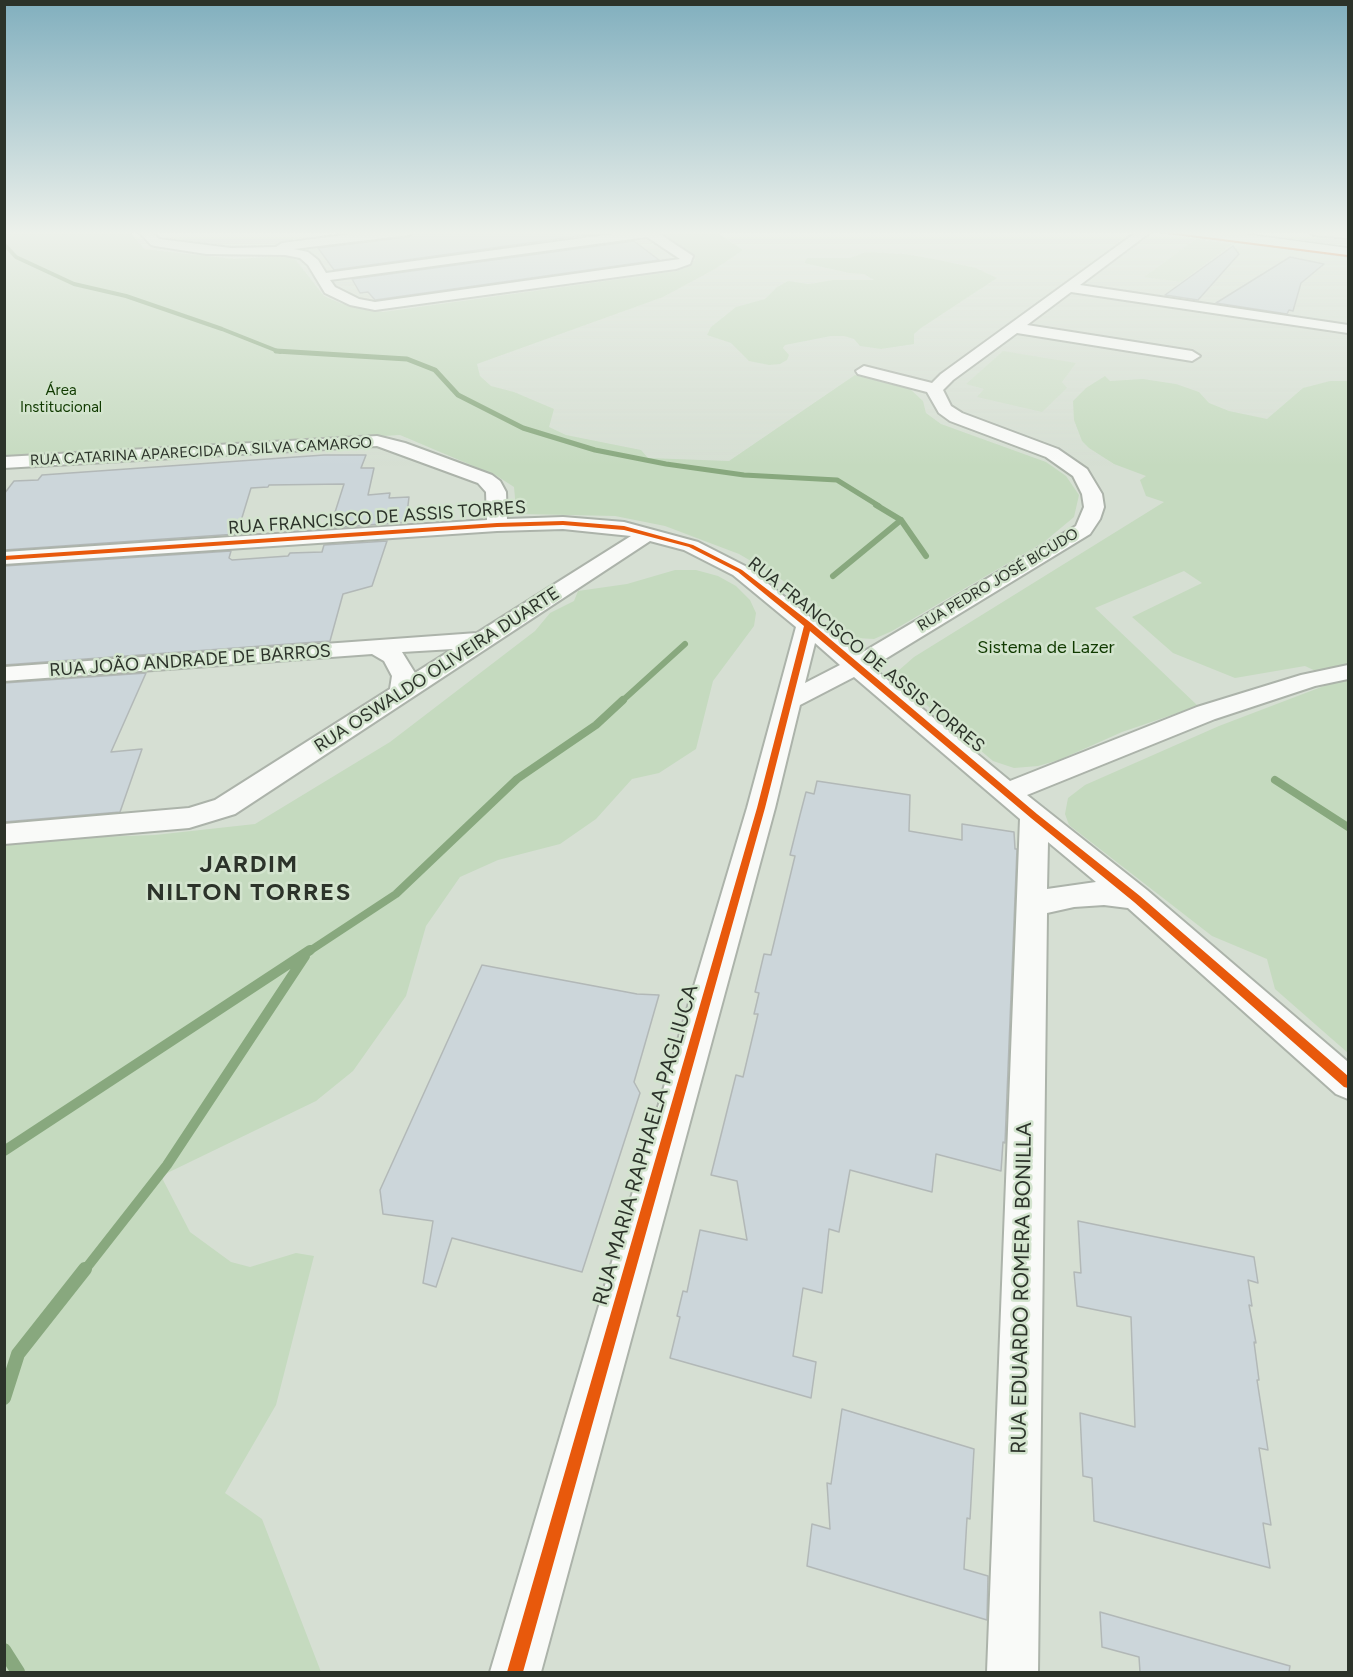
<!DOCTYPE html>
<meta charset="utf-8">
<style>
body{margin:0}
#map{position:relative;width:1353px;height:1677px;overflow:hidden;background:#d6dfd3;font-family:Figtree,sans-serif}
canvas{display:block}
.frame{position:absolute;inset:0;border:6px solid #2c332a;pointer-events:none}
</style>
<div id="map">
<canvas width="1353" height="1677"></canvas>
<div class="frame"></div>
</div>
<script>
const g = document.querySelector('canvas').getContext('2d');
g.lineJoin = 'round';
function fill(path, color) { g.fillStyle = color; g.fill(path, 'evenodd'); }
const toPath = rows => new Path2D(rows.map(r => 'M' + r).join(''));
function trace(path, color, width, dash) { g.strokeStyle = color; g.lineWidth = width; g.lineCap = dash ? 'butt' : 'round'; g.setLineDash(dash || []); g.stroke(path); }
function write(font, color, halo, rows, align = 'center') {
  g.font = font + ' Figtree,sans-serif'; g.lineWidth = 5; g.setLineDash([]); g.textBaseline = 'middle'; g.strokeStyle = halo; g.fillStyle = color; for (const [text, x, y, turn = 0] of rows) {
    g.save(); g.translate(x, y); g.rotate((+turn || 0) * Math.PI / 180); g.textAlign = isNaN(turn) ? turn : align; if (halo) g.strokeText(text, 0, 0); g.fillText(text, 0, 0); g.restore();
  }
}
fill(toPath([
 [1196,239,1232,244,1181,282,1144,277],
 [1003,351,1076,363,1062,382,1067,388,1042,412,977,397,984,389,966,384]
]), '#cedec9');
fill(toPath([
 [5,231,129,231,144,249,234,259,287,256,295,259,324,296,340,303,383,312,677,271,690,266,695,259,654,231,714,231,743,250,715,269,663,297,477,364,480,376,491,386,514,392,554,409,549,427,566,435,641,450,648,458,729,461,855,375,910,389,923,401,926,413,941,424,1046,462,1066,476,1079,495,1074,517,1044,542,892,631,874,639,856,638,847,633,814,603,775,575,739,554,665,526,615,516,522,514,516,509,514,487,497,476,400,435,5,459],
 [866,252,905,254,939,260,976,268,997,278,921,328,914,334,914,344,881,349,860,346,854,339,844,336,831,336,785,345,783,348,789,355,787,360,780,364,769,365,749,361,731,343,707,335,711,327,736,307,765,299,777,287,788,281,809,284,833,280,874,280,864,274,849,273,804,263,807,258,850,258],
 [1105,376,1110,381,1143,379,1176,384,1199,392,1209,403,1229,411,1267,419,1303,388,1330,381,1348,381,1348,1053,1275,989,1267,959,1212,936,1069,825,1065,814,1068,798,1085,785,1219,726,1337,681,1305,666,1235,678,1173,653,1132,617,1202,583,1184,571,1095,608,1198,706,1122,732,1059,760,1038,766,1014,768,993,761,897,680,898,671,914,657,1164,502,1146,496,1140,480,1146,476,1114,464,1089,448,1082,441,1074,420,1073,401,1086,388],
 [675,570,696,570,718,576,736,586,750,600,756,613,754,626,713,681,696,749,659,773,632,779,596,819,560,844,498,860,460,877,426,926,406,996,353,1071,316,1101,161,1176,190,1232,231,1262,250,1267,296,1253,314,1256,276,1405,225,1493,262,1519,321,1672,5,1672,5,844,70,838,155,835,255,824,390,742,535,631,550,613,574,601,578,591,627,584]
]), '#c5dabf');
trace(toPath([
 [4,244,16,257,74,284,126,296,222,329,280,352]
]), '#88a87e', 4);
trace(toPath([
 [276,351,407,359,435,370,458,395,523,428,595,450,666,464,744,475,837,480,879,506]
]), '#88a87e', 5);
trace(toPath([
 [876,505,901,520,926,556],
 [833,576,901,520],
 [621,702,685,644]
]), '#88a87e', 6);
trace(toPath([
 [1275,780,1348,827],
 [308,952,396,894,517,779,596,725,623,700]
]), '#88a87e', 8);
trace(toPath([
 [4,1151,310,950],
 [84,1271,167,1165,305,956]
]), '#88a87e', 10);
trace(toPath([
 [4,1398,18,1354,85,1269],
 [4,1650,18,1672]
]), '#88a87e', 14);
const building = toPath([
 [416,231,615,231,334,270,318,248,408,237,416,231],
 [634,241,659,260,375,300,368,292,360,293,352,279,634,241],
 [1233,246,1239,254,1198,300,1165,295,1233,246],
 [1290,257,1324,264,1301,283,1293,311,1289,310,1287,314,1216,303,1290,257],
 [324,455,366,455,361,468,374,468,368,495,390,493,389,498,409,497,406,522,330,528,344,484,269,485,268,487,251,488,237,534,4,550,4,494,14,481,38,480,42,475,324,455],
 [387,541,372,586,343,594,330,641,4,665,4,566,231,551,229,558,232,560,288,556,290,553,322,552,324,545,387,541],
 [146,673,111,752,142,749,120,812,4,822,4,683,146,673],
 [817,781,910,795,909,831,962,840,962,824,1014,832,1015,849,1017,849,1005,1143,1003,1142,1001,1171,936,1154,932,1192,850,1170,839,1232,829,1229,822,1293,803,1288,793,1356,816,1362,811,1398,670,1358,680,1317,677,1316,683,1291,687,1292,700,1230,747,1240,737,1181,711,1175,736,1075,743,1077,758,1014,754,1014,759,993,755,992,764,954,771,955,795,856,790,855,800,815,806,792,814,794,817,781],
 [482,965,637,994,659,995,634,1082,640,1093,582,1272,452,1238,436,1287,423,1283,433,1221,383,1214,380,1190,482,965],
 [1078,1221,1254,1257,1258,1283,1248,1280,1252,1306,1249,1305,1256,1343,1254,1342,1259,1380,1257,1380,1268,1450,1259,1448,1271,1525,1263,1523,1270,1568,1094,1521,1092,1478,1083,1476,1080,1413,1135,1427,1131,1317,1077,1306,1074,1272,1081,1273,1078,1221],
 [842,1409,974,1449,970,1519,967,1518,964,1569,988,1576,987,1620,807,1566,812,1524,830,1529,827,1483,831,1484,842,1409],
 [1100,1612,1290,1666,1289,1672,1140,1672,1139,1657,1102,1647,1100,1612]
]);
fill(building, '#ccd6da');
trace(building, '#b2b8b7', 1.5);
const street = toPath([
 [138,231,151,231,159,239,231,248,276,247,282,243,376,231,414,231,408,235,294,249,308,252,318,260,326,273,635,231,655,231,693,256,690,264,676,269,375,310,350,305,325,293,308,265,300,258,285,255,206,254,155,246,151,245,138,231],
 [647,237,680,259,375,302,359,299,335,287,330,280,647,237],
 [1138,231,1152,231,1080,285,1348,325,1348,333,1071,292,1027,325,1192,351,1200,356,1192,361,1017,333,953,380,943,390,951,406,962,413,1058,449,1087,469,1102,494,1104,507,1100,519,1090,534,872,667,1010,781,1197,707,1301,675,1348,665,1348,679,1315,686,1215,719,1027,795,1147,890,1348,1062,1348,1099,1336,1094,1128,908,1104,905,1074,907,1047,913,1038,1672,987,1672,1020,819,854,677,800,705,775,808,541,1672,490,1672,747,808,796,627,733,575,684,550,650,541,235,814,189,828,4,844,4,824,189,808,215,800,390,689,392,676,384,661,372,654,4,681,4,667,477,633,631,536,563,529,497,531,4,564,4,552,487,520,486,492,478,483,377,446,4,468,4,457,377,436,405,443,492,475,500,481,506,492,507,519,563,517,624,522,698,542,747,567,858,655,1076,526,1084,507,1082,494,1073,476,1046,457,950,421,939,413,927,392,858,374,856,371,864,366,932,383,941,374,1138,231],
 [815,643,840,665,805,683,815,643],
 [453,649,415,673,402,652,453,649],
 [1048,842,1096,882,1047,889,1048,842],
 [1308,231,1348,231,1348,238,1314,235,1308,231]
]);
const primary = toPath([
 [1180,231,1222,231,1348,248,1348,256,1187,235,1180,231]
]);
trace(street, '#acb3aa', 4);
trace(primary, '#acb3aa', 3);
fill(street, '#f9faf8');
fill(primary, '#f9faf8');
fill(toPath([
 [1159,231,1348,255,1348,257,1144,231,1159,231],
 [563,521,624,526,693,545,742,570,811,623,1037,814,1140,896,1348,1076,1348,1088,1344,1087,1134,902,1031,818,810,631,765,808,523,1672,507,1672,757,808,804,626,738,572,689,547,624,530,563,525,497,527,4,560,4,556,497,523,563,521]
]), '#e8590c');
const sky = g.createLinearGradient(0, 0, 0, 466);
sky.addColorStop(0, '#81afbe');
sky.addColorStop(0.5, '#edf1eb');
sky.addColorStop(1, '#edf1eb00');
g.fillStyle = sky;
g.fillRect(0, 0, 1353, 466);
write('15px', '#103a00', '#d3e4ce', [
 ["Área",61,391],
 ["Institucional",61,408]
]);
write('15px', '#2c332a', '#d3e4ce', [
 ["RUA CATARINA APARECIDA DA SILVA CAMARGO",201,452,-3],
 ["RUA PEDRO JOSÉ BICUDO",998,580,-31]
]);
write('18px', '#2c332a', '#d3e4ce', [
 ["RUA FRANCISCO DE ASSIS TORRES",377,518,-4],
 ["RUA FRANCISCO DE ASSIS TORRES",866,655,39],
 ["RUA JOÃO ANDRADE DE BARROS",190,661,-4],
 ["RUA OSWALDO OLIVEIRA DUARTE",437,670,-33]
]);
write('18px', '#103a00', '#d3e4ce', [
 ["Sistema de Lazer",1046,648]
]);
write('21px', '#2c332a', '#d3e4ce', [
 ["RUA MARIA RAPHAELA PAGLIUCA",646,1145,-74],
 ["RUA EDUARDO ROMERA BONILLA",1022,1288,-89]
]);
g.letterSpacing = '1.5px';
write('bold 24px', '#2c332a', '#d3e4ce', [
 ["JARDIM",249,865],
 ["NILTON TORRES",249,893]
]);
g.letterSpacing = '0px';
</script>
